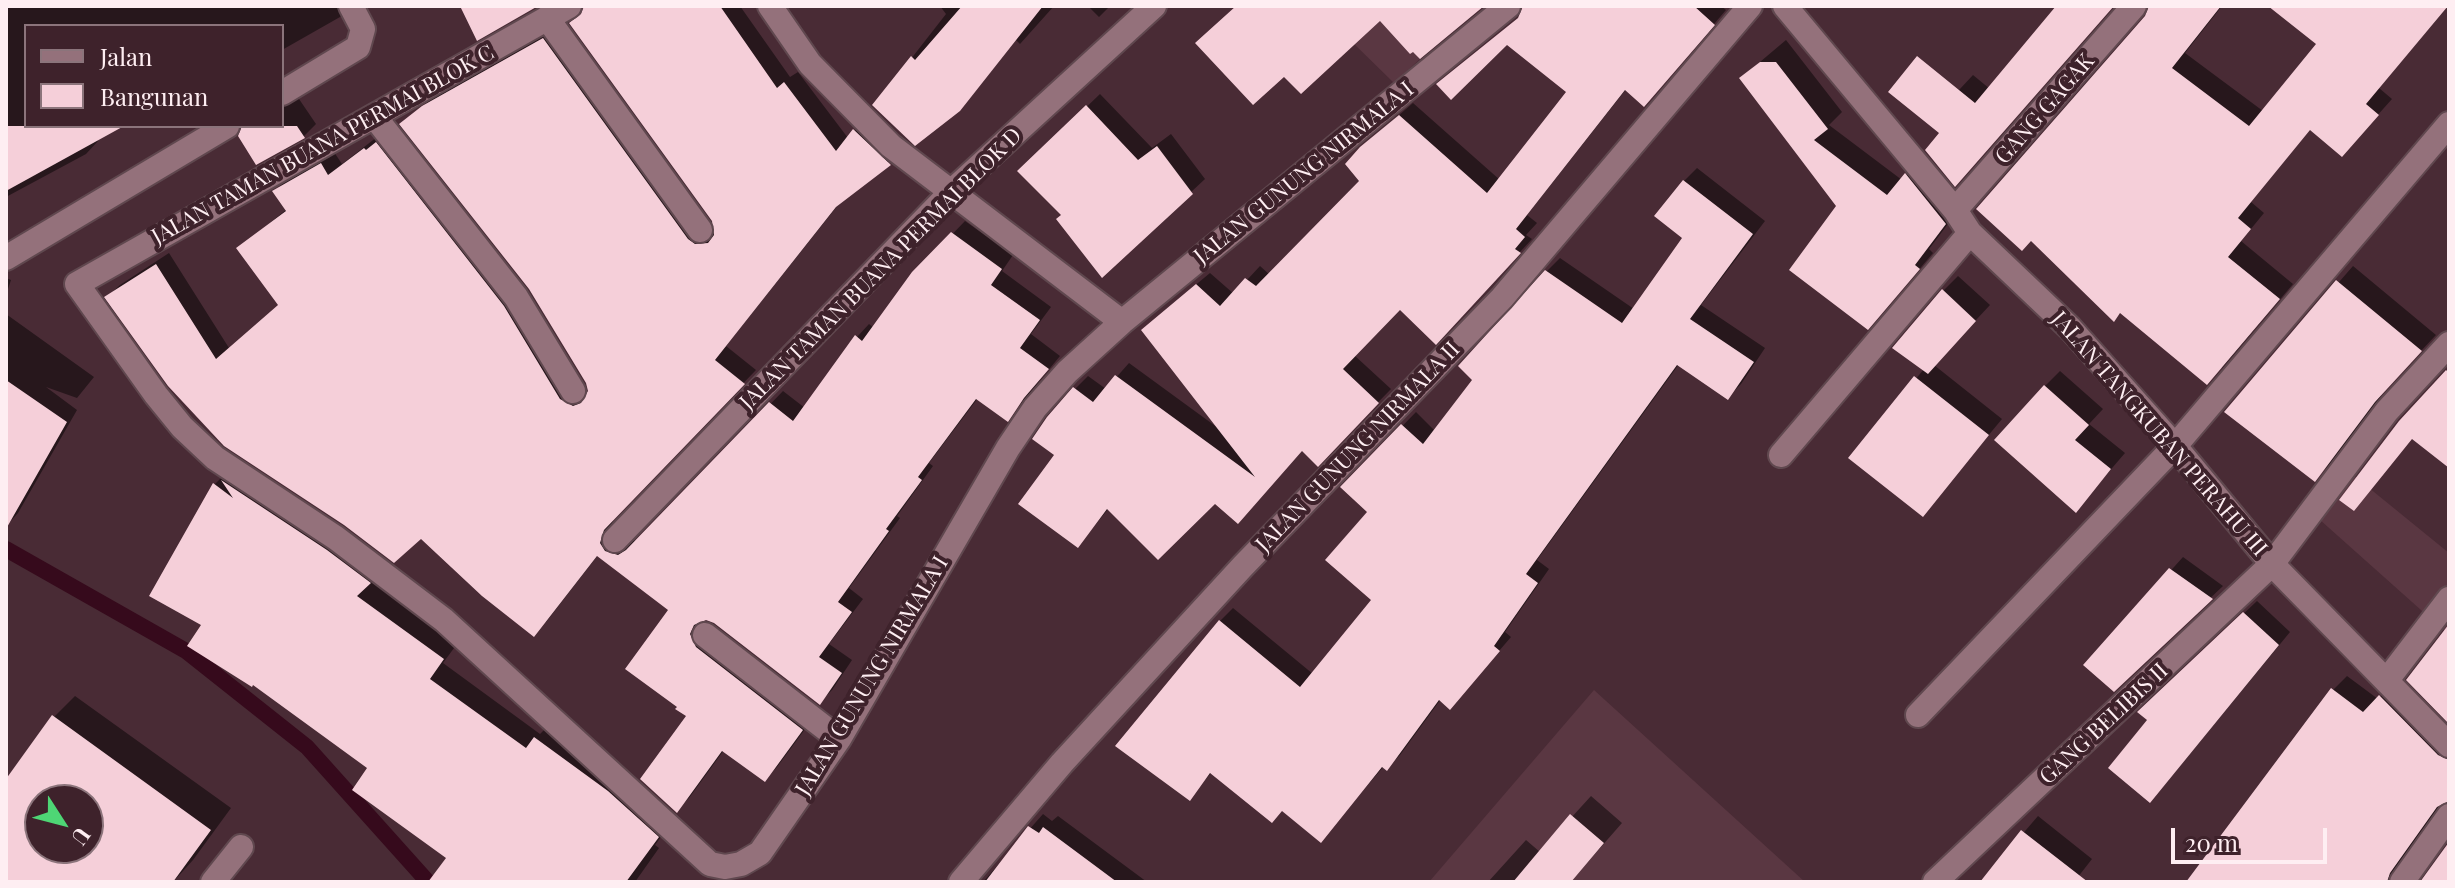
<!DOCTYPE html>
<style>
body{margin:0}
#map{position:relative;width:2455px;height:888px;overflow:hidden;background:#492b35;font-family:"Playfair Display",serif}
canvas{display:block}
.frame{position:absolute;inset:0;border:8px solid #feeef2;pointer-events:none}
.legend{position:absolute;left:24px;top:24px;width:260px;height:104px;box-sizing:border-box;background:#3e222b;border:2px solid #8b747b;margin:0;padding:10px 14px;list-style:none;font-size:24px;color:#feeef2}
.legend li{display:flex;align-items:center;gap:16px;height:40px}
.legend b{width:40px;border:2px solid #8b747b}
.north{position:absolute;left:24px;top:784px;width:80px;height:80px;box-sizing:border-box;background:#3e222b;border:2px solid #8b747b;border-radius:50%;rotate:126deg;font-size:22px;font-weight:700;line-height:32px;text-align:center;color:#feeef2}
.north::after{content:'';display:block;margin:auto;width:28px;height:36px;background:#4ed675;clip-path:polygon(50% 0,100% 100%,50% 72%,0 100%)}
.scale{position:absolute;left:2171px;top:828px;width:156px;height:36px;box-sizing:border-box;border:4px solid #feeef2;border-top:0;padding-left:10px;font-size:24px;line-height:28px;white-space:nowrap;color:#feeef2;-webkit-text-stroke:6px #3e222b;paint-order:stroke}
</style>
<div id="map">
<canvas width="2455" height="888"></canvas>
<div class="frame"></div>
<ul class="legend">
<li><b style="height:10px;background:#94717b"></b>Jalan</li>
<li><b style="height:22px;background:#f5cfd9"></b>Bangunan</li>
</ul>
<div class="north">U</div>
<div class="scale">20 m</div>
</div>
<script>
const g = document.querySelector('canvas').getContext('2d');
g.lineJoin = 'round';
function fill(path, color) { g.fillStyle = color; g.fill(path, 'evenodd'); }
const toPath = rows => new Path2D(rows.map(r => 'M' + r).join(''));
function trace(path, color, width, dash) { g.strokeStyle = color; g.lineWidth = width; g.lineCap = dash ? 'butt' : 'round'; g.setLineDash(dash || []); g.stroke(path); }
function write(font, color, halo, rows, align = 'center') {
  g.font = font + ' "Playfair Display",serif'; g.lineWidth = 8; g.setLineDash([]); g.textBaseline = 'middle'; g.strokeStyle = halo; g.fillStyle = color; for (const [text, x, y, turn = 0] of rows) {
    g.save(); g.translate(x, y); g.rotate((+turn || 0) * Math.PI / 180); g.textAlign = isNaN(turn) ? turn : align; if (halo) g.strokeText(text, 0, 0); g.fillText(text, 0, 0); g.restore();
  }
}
fill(toPath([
 [1246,6,1464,6,1471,12,1394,83,1349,39],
 [2347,470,2449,553,2449,635,2310,511],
 [1594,690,1805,882,1429,882]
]), '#5a3742');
fill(toPath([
 [6,6,351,6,340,17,282,50,282,26,26,26,26,126,88,126,98,141,86,154,6,197],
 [586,6,740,6,790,77,798,72,848,138,867,118,902,151,842,200,726,346,756,370,616,515,612,523,616,538,626,543,640,539,783,391,805,408,857,337,869,324,874,328,914,274,965,221,1013,255,1002,271,1051,307,1031,334,1060,356,1008,419,978,398,929,463,933,466,897,516,900,518,849,588,863,599,829,644,852,660,832,690,820,702,715,621,706,618,702,620,708,634,814,717,777,767,765,780,724,750,689,798,676,810,689,716,671,610,598,555,546,622,421,536,107,297,120,285,169,253,229,348,280,304,239,248,287,209,275,191,287,179,334,152,342,164,377,137,572,386,586,394,589,393,588,382,530,288,402,124,437,94,556,27,708,232,715,231,714,220,585,11],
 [940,6,1054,6,1020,44,1016,40,970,98,875,105,946,14],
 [1088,6,1110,6,1099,17],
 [1563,6,1721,6,1726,10,1657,91,1627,88,1527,215,1537,223,1526,235,1532,239,1449,329,1400,308,1354,355,1391,389,1318,464,1302,449,1215,501,1109,508,1078,546,1057,455,1075,389,1088,376,1106,389,1129,363,1218,428,1157,317,1210,273,1234,294,1260,266,1270,275,1362,181,1361,148,1413,103,1500,180,1569,91],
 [2059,6,2113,6,1942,133,1959,90,1973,75,1990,89],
 [2150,6,2222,6,2185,53,2263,111,2319,44,2271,6,2448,6,2379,88,2392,99,2342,155,2311,128,2251,202,2264,213,2241,241,2293,284,2222,368,2147,17],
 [1786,40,1842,112,1829,125,1902,180,1921,160,1960,208,1929,249,1933,253,1883,312,1839,206,1741,78],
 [282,88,297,96,316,124,303,137,244,126,282,126],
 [1100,94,1152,148,1171,134,1205,179,1102,275,1063,214,1020,171],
 [1697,168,1765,221,1701,305,1765,348,1741,384,1728,397,1679,364,1537,560,1549,569,1505,632,1511,637,1450,708,1441,699,1400,755,1387,768,1384,766,1321,840,1283,809,1212,772,1189,798,1220,621,1233,608,1313,674,1374,600,1370,512,1343,487,1416,412,1435,431,1475,380,1547,271,1560,258,1634,309,1685,237,1684,181],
 [2353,266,2436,335,2390,384,2330,464,2315,479,2226,412],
 [1958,276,1990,305,1934,365,2002,419,1922,515,1851,457,1924,369,1943,291],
 [6,278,11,280,6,295],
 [6,314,94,377,77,398,46,387,77,410,18,513,7,525],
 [2060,371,2103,409,2089,424,2125,453,2076,510,2045,386],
 [229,470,384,568,370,581,457,644,443,663,540,734,550,724,672,822,655,845,659,848,635,882,463,882,448,858,370,768,204,625,214,485],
 [2183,557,2223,586,2114,689,2086,665],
 [2257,601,2290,632,2162,788,2150,720,2152,700],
 [2347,676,2378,699,2394,683,2449,739,2449,799,2442,802,2403,857,2400,866,2411,882,2189,882,2333,690],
 [75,696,231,808,193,860,173,882,6,882,6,782,54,717],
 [40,800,88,800,88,848,40,848],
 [1591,796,1622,823,1572,880,1574,882,1488,882,1526,840,1540,852],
 [1043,814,1052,821,1058,816,1147,882,983,882],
 [2038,816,2092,859,2074,882,2015,882,1995,866]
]), '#0007');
trace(toPath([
 [6,549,186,651,307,747,428,882]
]), '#360a1c', 16);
fill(toPath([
 [460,6,538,6,477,41],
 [584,6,720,6,777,88,784,82,836,151,853,129,891,165,836,207,715,360,745,384,604,530,600,543,605,551,618,555,626,550,769,402,793,421,855,335,862,341,912,272,951,232,1002,269,991,285,1040,320,1020,348,1049,369,1024,398,1008,422,976,399,918,477,922,480,886,529,889,531,838,602,852,612,819,657,842,673,820,705,714,623,706,620,694,625,690,634,696,647,803,730,765,782,722,751,677,813,640,779,686,716,675,709,677,707,625,669,668,610,597,556,534,637,482,596,421,539,394,563,344,525,224,446,168,386,104,297,156,264,216,359,278,305,236,248,286,211,272,191,321,163,328,175,364,148,366,150,376,142,504,306,560,399,573,406,581,403,588,391,586,383,529,289,399,124,422,106,543,38,688,239,695,244,708,243,714,235,712,221,569,23,581,14],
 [962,6,1043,6,960,111,915,146,872,105,911,56,915,60],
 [1236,6,1484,6,1420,59,1413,52,1410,54,1380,21,1301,94,1284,77,1253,105,1195,43],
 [1523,6,1694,6,1715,25,1644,107,1625,90,1516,229,1525,237,1515,249,1521,253,1436,345,1400,310,1343,369,1379,403,1318,467,1302,451,1238,524,1215,504,1158,560,1107,509,1078,548,1018,504,1054,455,1032,439,1047,417,1073,387,1093,402,1115,375,1255,477,1141,330,1196,284,1220,306,1245,278,1256,286,1359,181,1345,164,1360,147,1399,115,1487,193,1566,92,1507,45,1451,100,1436,84,1518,18],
 [2056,6,2114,6,1955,187,1925,150,1939,133,1888,92,1917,56,1975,103],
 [2149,6,2221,6,2172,68,2249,126,2316,44,2268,6,2448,6,2366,104,2379,115,2342,157,2310,130,2238,218,2251,229,2228,257,2280,299,2207,385,2120,313,2114,322,2031,241,2022,251,1976,209,2145,16],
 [1760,62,1776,62,1828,129,1814,140,1887,195,1905,173,1946,224,1915,265,1920,269,1868,330,1789,270,1836,206,1739,78],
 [1086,105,1138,160,1157,146,1193,194,1102,278,1056,219,1061,215,1017,171],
 [6,126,124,126,6,191],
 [242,126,297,126,305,138,256,165,238,136],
 [1683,180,1753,234,1690,319,1754,362,1728,400,1677,365,1526,574,1538,583,1494,646,1500,651,1450,710,1439,700,1387,771,1382,767,1321,843,1282,811,1272,823,1210,773,1190,801,1115,746,1219,620,1300,687,1371,600,1325,560,1367,512,1340,487,1401,424,1423,444,1472,380,1458,366,1545,270,1622,323,1682,238,1654,216],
 [2336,280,2422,351,2375,402,2315,482,2224,412],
 [1942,289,1976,321,1928,374,1892,348],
 [2446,370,2449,373,2449,468,2412,439,2354,511,2339,500,2399,421],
 [1914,376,1989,435,1923,517,1848,458],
 [6,380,67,422,6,529],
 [2044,385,2089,425,2075,440,2111,469,2076,513,1994,440],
 [221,480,327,550,371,583,357,596,444,659,430,679,526,748,534,737,608,791,659,837,626,882,428,882,446,858,352,790,367,768,253,685,252,687,187,646,201,625,149,596,213,483,233,498],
 [2169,568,2213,599,2114,692,2083,665],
 [2243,612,2279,645,2150,803,2108,768,2147,720,2137,712],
 [2449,624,2449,724,2406,680],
 [2331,688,2363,712,2379,695,2438,755,2449,760,2449,801,2437,807,2390,873,2387,882,2186,882],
 [52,715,211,830,173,882,6,882,6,779],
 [40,800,88,800,88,848,40,848],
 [1570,814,1604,843,1571,882,1513,882],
 [1028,826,1039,833,1043,827,1117,882,985,882],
 [2021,830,2088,882,1980,882],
 [2449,842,2449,882,2420,882]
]), '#f5cfd9');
const street = toPath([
 [569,6,77,284,156,395,182,427,215,458,336,538,444,620,710,864,725,867,741,864,760,853,839,739,1008,448,1035,408,1067,372,1122,322,1508,6],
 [770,6,810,64,891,146,1122,322],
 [1785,6,1955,210,1970,233,2070,328,2175,446,2272,564,2449,745],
 [547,18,700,230],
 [282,93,358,47,363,29,351,6],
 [374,116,516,297,573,391],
 [1955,210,2134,6],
 [6,258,227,126],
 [1781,455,1970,233],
 [615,540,952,191,1154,6],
 [705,635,839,739],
 [2387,680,2449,599],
 [1918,715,2175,446,2449,124],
 [213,882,241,847],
 [961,882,1062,763,1243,566,1502,298,1750,6],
 [1935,882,2272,564,2387,411,2449,344],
 [2402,882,2449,816]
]);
trace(street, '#60484f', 28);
trace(street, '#94717b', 24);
write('22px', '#feeef2', '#3e222b', [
 ["GANG GAGAK",2045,109,-49],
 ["JALAN TAMAN BUANA PERMAI BLOK C",323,145,-29],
 ["JALAN GUNUNG NIRMALA I",1304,173,-39],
 ["JALAN TAMAN BUANA PERMAI BLOK D",881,269,-45],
 ["JALAN TANGKUBAN PERAHU III",2159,434,49],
 ["JALAN GUNUNG NIRMALA II",1358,447,-46],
 ["JALAN GUNUNG NIRMALA I",872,676,-59],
 ["GANG BELIBIS II",2104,724,-43]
]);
</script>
